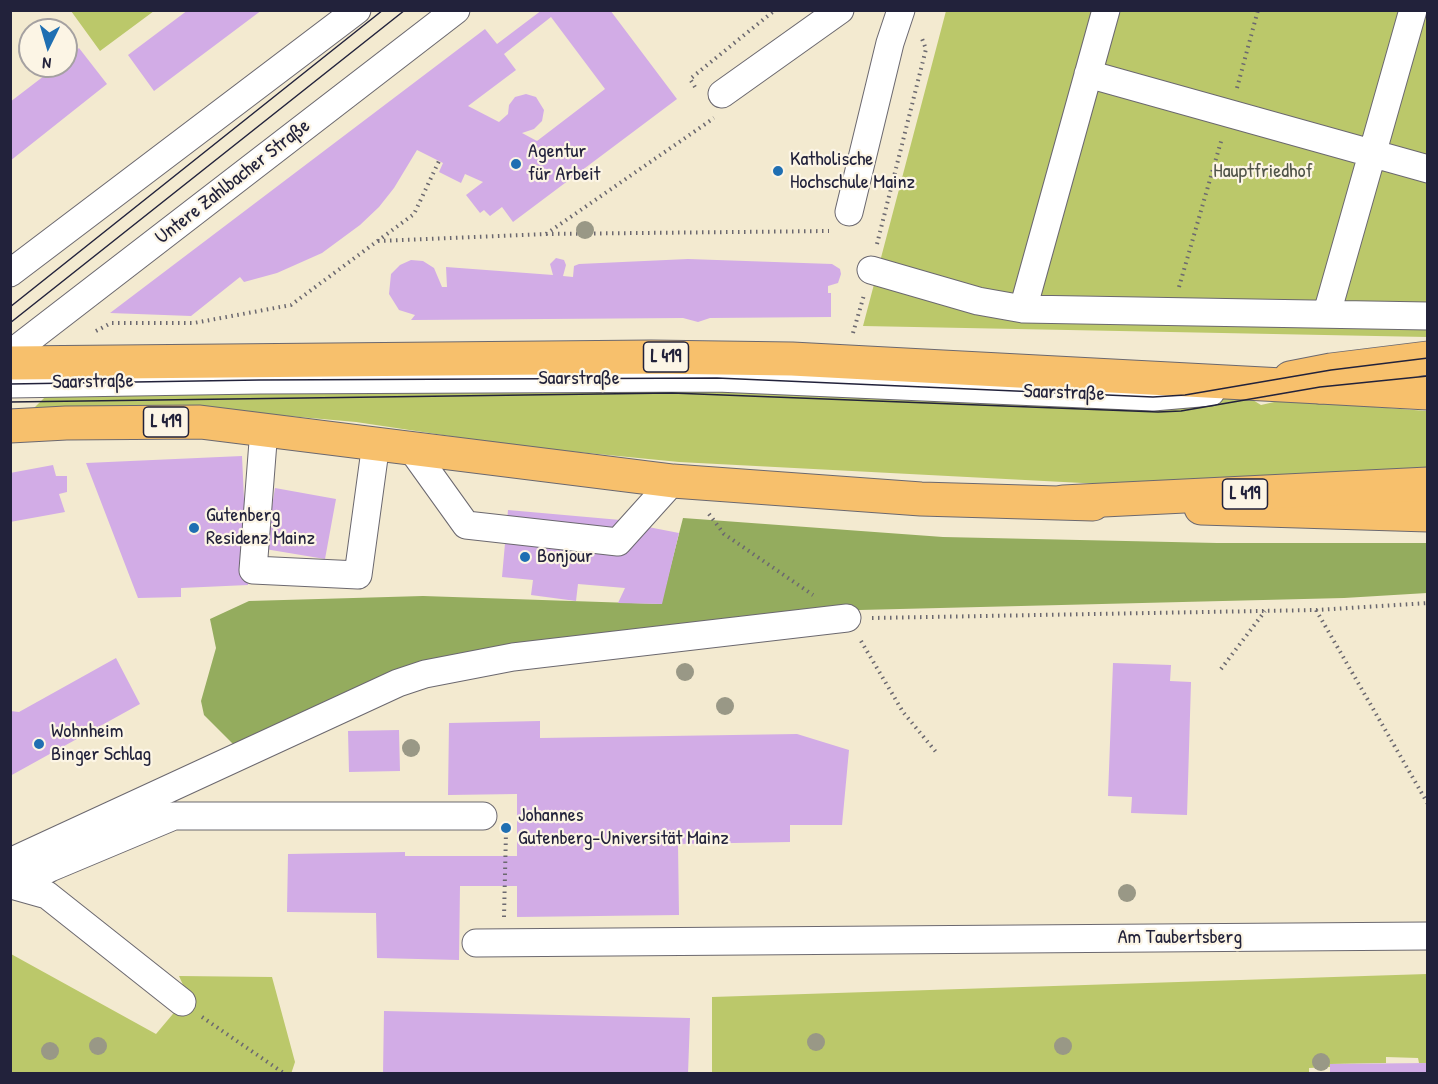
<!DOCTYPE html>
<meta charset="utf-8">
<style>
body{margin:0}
#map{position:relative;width:1438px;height:1084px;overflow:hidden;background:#f3ead0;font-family:"Patrick Hand",sans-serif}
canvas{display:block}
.frame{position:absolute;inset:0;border:12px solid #22223b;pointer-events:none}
.north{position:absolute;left:18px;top:18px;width:60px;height:60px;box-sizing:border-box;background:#fcf5e5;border:2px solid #a5a1a1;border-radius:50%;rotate:185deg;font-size:16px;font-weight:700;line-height:24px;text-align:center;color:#22223b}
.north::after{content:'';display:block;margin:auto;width:21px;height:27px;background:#1f6fb2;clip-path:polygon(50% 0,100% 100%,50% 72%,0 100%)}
</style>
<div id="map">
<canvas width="1438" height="1084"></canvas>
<div class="frame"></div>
<div class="north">N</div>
</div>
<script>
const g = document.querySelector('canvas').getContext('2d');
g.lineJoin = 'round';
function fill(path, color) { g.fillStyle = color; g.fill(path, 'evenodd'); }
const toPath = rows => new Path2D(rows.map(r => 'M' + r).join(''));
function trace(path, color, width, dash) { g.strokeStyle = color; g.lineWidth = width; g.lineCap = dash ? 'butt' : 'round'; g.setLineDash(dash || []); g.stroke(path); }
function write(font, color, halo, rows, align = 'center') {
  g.font = font + ' "Patrick Hand",sans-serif'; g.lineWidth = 4.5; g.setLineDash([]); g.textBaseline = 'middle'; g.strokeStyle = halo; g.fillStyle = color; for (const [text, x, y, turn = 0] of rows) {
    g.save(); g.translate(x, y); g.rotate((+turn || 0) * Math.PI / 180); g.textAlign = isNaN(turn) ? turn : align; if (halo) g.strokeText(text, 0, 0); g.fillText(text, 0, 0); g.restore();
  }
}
fill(toPath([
 [71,11,154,11,100,51],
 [946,11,1427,11,1427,337,863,326],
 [468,384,1229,396,1248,397,1261,405,1283,400,1427,411,1428,469,1121,485,679,462,516,446,356,422,231,411,34,412,34,408,46,396],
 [11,954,156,1034,188,996,179,976,272,977,295,1062,291,1074,11,1074],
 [1427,974,1427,1063,1419,1063,1418,1058,1386,1057,1386,1063,1330,1064,1330,1067,1309,1068,1309,1074,712,1073,712,997]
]), '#bbc86a');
fill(toPath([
 [683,518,943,537,1217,543,1427,543,1427,593,1344,598,819,611,562,643,235,746,204,715,201,701,216,648,210,619,249,601,423,596,661,604]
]), '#94ac5e');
fill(toPath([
 [188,10,262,10,154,91,128,55],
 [542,10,610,10,677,99,513,222,502,207,490,216,484,210,480,213,466,195,483,182,465,174,461,183,439,172,443,163,417,150,394,188,379,207,360,225,322,253,277,273,244,282,240,277,191,316,110,313,485,29,497,44],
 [551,17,605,89,537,141,522,133,534,129,542,121,544,110,536,97,526,94,515,97,509,105,508,114,499,122,468,106,516,70,504,54],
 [79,48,107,84,10,161,10,102,57,66,66,66,66,59],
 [556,258,564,260,566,265,563,276,573,277,574,266,579,264,688,259,832,264,840,269,841,274,838,283,828,286,828,293,831,293,831,317,710,318,698,322,683,318,411,320,415,315,399,310,389,294,391,274,400,265,411,260,423,261,434,268,442,287,447,287,446,267,553,275,550,264],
 [242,456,248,585,181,588,181,597,138,598,86,463],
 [53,465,56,476,67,476,67,492,59,494,65,512,10,522,10,473],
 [275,488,336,499,325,559,265,549],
 [508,510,643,522,643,526,679,533,662,604,618,603,625,588,578,584,576,601,531,595,533,580,502,577],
 [116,658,140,704,10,776,10,711,19,712],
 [1113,663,1171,665,1170,681,1191,682,1187,815,1131,813,1132,797,1108,796],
 [540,721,540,738,797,734,849,750,842,825,790,825,790,842,678,844,679,915,517,917,517,886,460,886,459,960,377,958,376,913,287,912,288,854,405,852,405,856,517,856,517,794,448,795,449,723],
 [399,730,400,771,349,772,348,731],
 [384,1011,690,1018,688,1074,383,1074],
 [1428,1063,1428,1074,1330,1074,1330,1064]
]), '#d2ace6');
const minor = toPath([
 [1088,74,1428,169],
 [722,94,840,10],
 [849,212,890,43,901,10],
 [871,270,978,301,1023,309,1428,316],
 [10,273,357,10],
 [1023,309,1106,10],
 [1327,313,1413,10],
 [10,354,456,10],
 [10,384,259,380,717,378,1153,397,1211,392],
 [264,429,253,570,358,575,376,443],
 [410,447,466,525,618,542,673,481],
 [10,862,398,683,425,674,513,657,847,618],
 [15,886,50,868,174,816,483,816],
 [15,886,47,895,182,1002],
 [476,943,1428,936]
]);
const major = toPath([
 [10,363,651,357,792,359,1320,387],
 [1290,378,1331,370,1428,358],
 [10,426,66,423,200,422,673,481,921,499,1093,504],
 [1201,508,1428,515]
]);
const highway = toPath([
 [1320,387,1428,393],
 [1063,502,1428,484]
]);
trace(minor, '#6b686f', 29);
trace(major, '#6b686f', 35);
trace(highway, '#6b686f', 35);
trace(toPath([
 [695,87,690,79,775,10],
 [1237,88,1258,10],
 [546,234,829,231],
 [378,241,546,234,714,118],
 [877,244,926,49,921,36],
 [1179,287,1222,138],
 [96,331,111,323,194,323,291,305,414,214,439,161],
 [853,333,864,295],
 [709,514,724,534,813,595],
 [1316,610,1428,804],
 [872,618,1316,610,1428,603],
 [861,641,903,712,936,752],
 [1221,669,1265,611],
 [504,917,506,832],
 [202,1017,285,1074]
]), '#6b686f', 4, [1.5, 4.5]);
trace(minor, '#fff', 27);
trace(major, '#f7c06c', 33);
trace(highway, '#f7c06c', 33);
trace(toPath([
 [10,307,383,10],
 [10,323,405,10],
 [10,384,259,380,717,378,1153,397,1185,395,1331,370,1428,358],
 [10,402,672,393,1158,412,1181,411,1320,387,1428,376]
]), '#22223b', 1.5);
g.fillStyle = '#999886';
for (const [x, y] of [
 [585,230],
 [685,672],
 [725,706],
 [411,748],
 [1127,893],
 [816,1042],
 [98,1046],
 [1063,1046],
 [50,1051],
 [1321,1062]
]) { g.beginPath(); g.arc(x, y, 9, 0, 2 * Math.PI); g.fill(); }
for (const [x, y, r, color] of [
 [516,164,6,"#1f6fb2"],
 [778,171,6,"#1f6fb2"],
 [194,528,6,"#1f6fb2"],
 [525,557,6,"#1f6fb2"],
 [39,744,6,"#1f6fb2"],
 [506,828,6,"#1f6fb2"]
]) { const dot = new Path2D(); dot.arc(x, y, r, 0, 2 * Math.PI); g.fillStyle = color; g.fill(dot); trace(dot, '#fcf5e5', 2); }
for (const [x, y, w] of [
 [666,357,45],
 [166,422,45],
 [1245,494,45]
]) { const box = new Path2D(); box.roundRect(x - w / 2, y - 15, w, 30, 4.5); g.fillStyle = '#fcf5e5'; g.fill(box); trace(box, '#22223b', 1.5); }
write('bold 18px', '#22223b', null, [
 ["L 419",666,357],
 ["L 419",166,422],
 ["L 419",1245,494]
]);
write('20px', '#22223b', '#fcf5e5', [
 ["Agentur",528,152],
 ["für Arbeit",528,175],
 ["Katholische",790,160],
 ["Hochschule Mainz",790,183],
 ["Gutenberg",206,516],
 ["Residenz Mainz",206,539],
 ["Bonjour",537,557],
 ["Wohnheim",51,732],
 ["Binger Schlag",51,755],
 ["Johannes",518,816],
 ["Gutenberg-Universität Mainz",518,839]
], 'left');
write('20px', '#505449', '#fcf5e5', [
 ["Hauptfriedhof",1263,172]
]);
write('20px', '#22223b', '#fcf5e5', [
 ["Untere Zahlbacher Straße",233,182,-38],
 ["Saarstraße",579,379],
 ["Saarstraße",93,382,-1],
 ["Saarstraße",1064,393,2],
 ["Am Taubertsberg",1180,938]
]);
</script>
